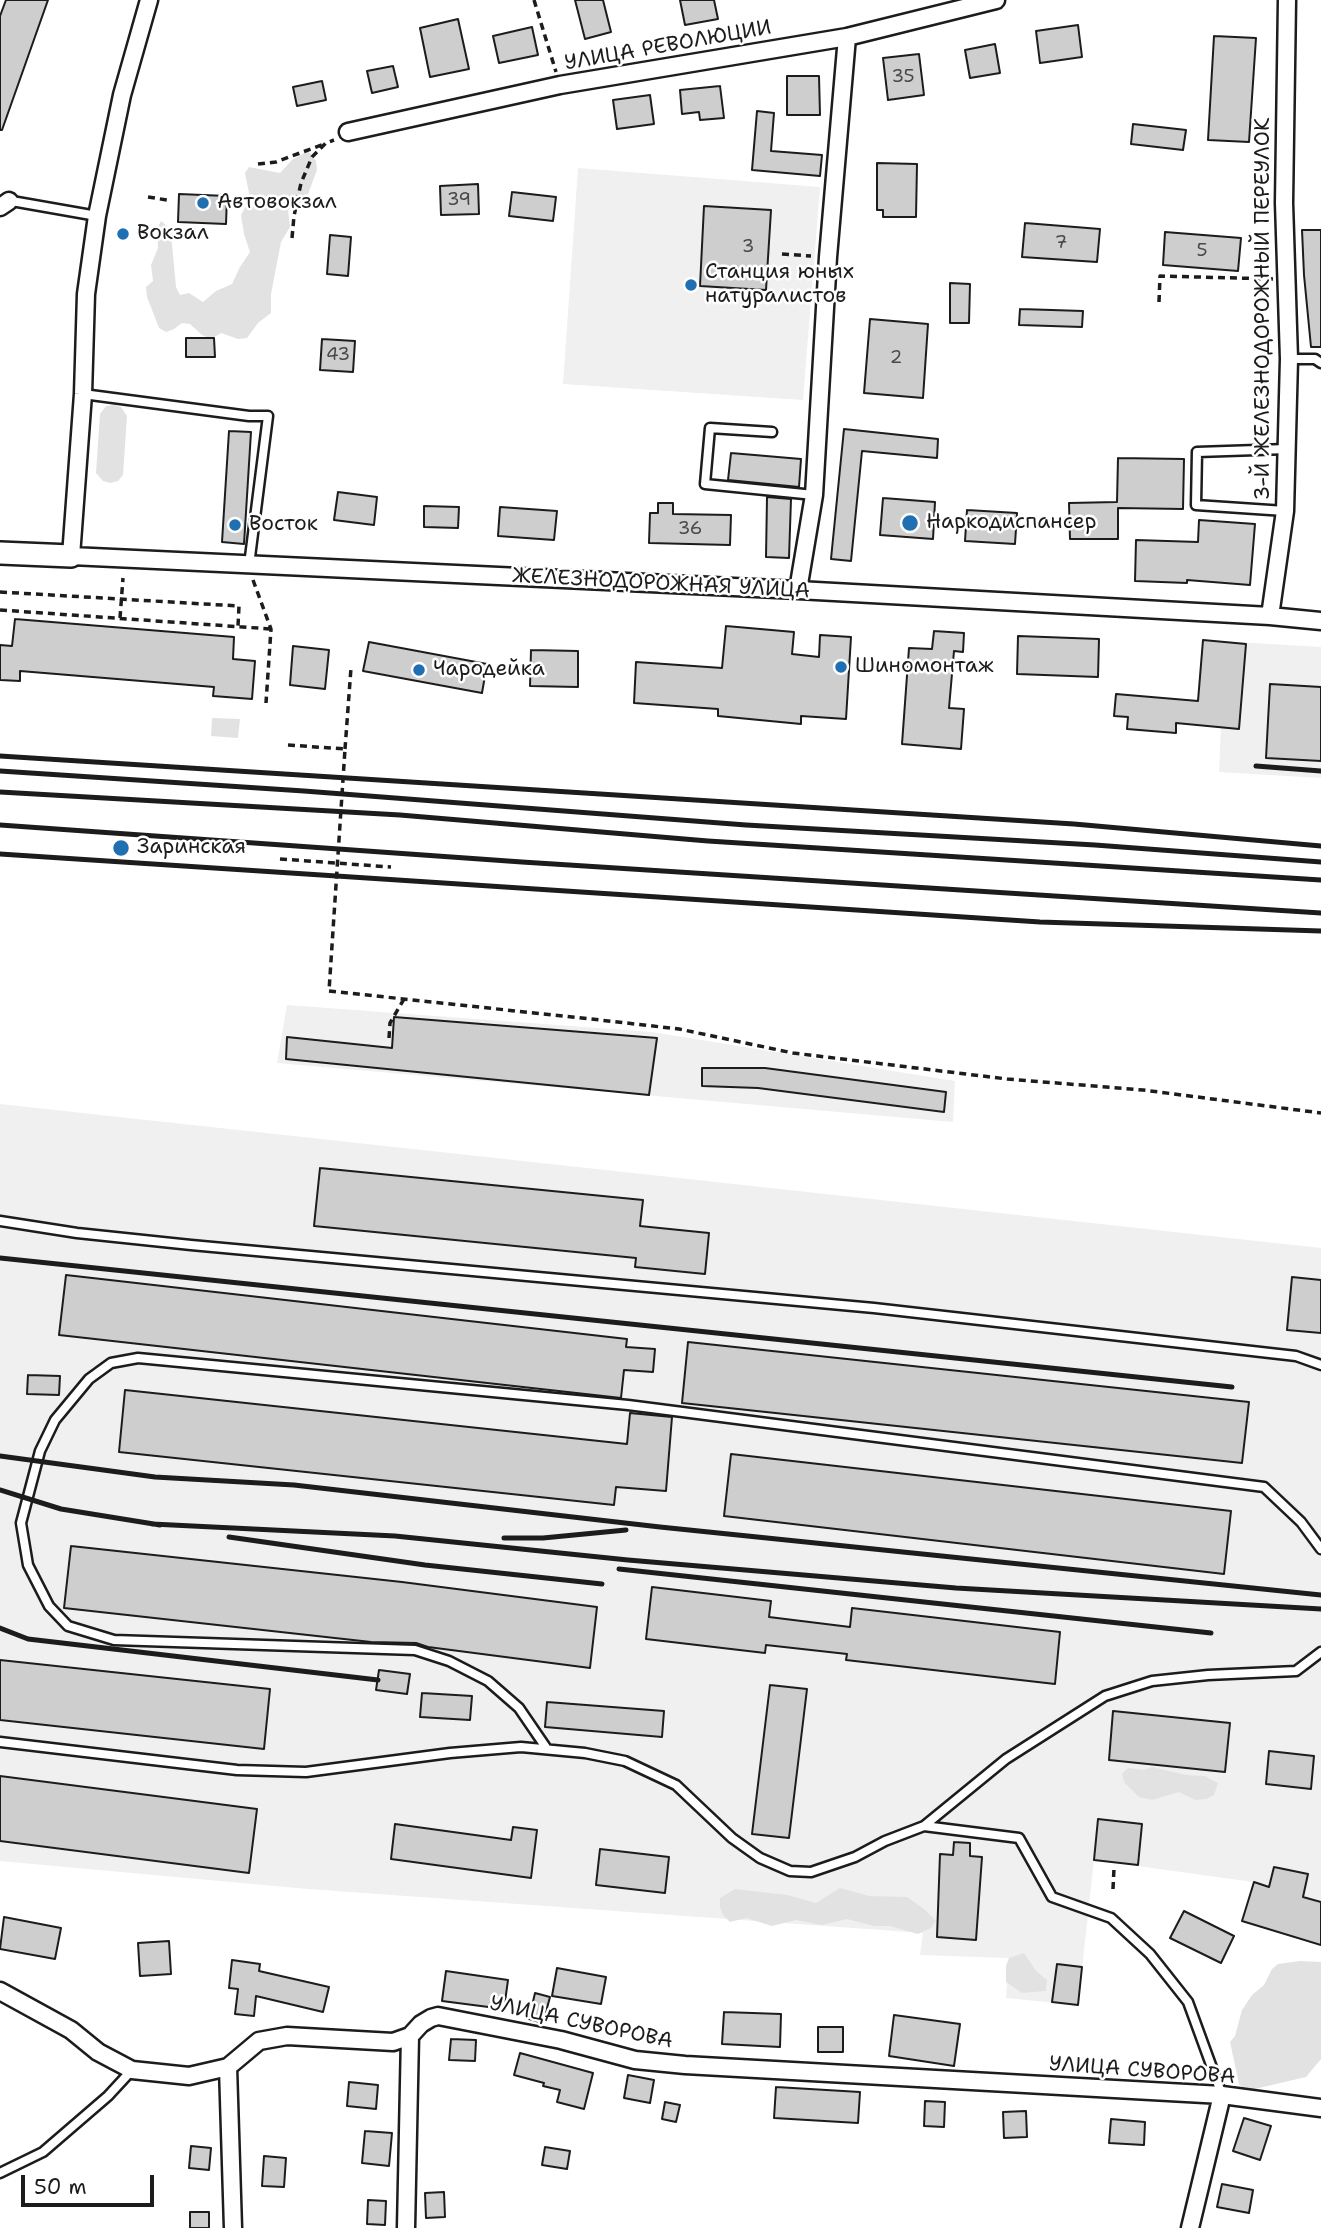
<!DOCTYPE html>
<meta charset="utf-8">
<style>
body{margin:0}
#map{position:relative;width:1321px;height:2228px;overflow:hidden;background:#fff;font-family:"Shantell Sans",sans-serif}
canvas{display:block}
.scale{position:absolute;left:21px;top:2175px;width:133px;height:32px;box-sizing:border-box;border:4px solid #1c1c1c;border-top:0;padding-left:9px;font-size:21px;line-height:24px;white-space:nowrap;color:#1c1c1c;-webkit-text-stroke:5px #fff;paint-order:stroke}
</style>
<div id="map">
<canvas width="1321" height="2228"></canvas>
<div class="scale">50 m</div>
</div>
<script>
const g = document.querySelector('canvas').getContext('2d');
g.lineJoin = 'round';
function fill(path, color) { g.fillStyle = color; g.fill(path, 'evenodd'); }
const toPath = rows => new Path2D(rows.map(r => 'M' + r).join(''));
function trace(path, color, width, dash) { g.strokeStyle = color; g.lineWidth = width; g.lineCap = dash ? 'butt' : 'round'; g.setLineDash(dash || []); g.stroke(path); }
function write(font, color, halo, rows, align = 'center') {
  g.font = font + ' "Shantell Sans",sans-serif'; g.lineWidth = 5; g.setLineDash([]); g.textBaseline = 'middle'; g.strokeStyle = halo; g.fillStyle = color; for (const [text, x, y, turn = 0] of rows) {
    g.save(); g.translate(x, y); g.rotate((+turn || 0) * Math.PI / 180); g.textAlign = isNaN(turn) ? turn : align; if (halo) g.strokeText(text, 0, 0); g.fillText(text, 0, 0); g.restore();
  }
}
fill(toPath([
 [578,168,820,187,803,400,563,384],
 [1203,640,1321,647,1321,778,1219,772,1221,727,1196,725],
 [287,1005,652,1032,955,1081,953,1122,277,1063],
 [0,1104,1321,1248,1321,1945,1242,1921,1253,1882,1094,1860,1078,2005,1006,1998,1009,1958,920,1955,923,1933,308,1889,0,1861]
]), '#f0f0f0');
fill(toPath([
 [308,151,316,161,317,170,308,194,303,201,288,210,290,227,281,242,271,294,271,313,258,323,247,338,238,339,221,333,211,339,202,335,190,324,182,323,174,329,166,332,159,328,147,297,146,287,153,281,151,265,158,248,157,229,161,221,167,226,171,234,176,287,180,295,189,293,203,302,216,291,232,284,240,267,250,252,244,234,241,215,250,198,245,173,249,167,280,173,292,160],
 [114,405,121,407,127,416,123,475,118,481,110,483,103,481,96,473,100,414,106,406],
 [212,718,240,719,238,738,211,736],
 [1152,1767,1186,1775,1205,1776,1218,1783,1214,1795,1206,1799,1195,1800,1179,1792,1152,1800,1139,1797,1124,1782,1122,1774,1128,1768,1144,1770],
 [840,1888,869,1896,907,1897,924,1909,936,1921,931,1928,918,1934,890,1926,874,1926,847,1919,822,1925,796,1920,772,1926,746,1918,730,1922,723,1915,720,1907,720,1898,735,1889,787,1895,816,1903],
 [1024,1953,1036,1971,1047,1980,1046,1991,1022,1993,1006,1982,1006,1966,1009,1958],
 [1300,1961,1321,1962,1321,2059,1306,2077,1246,2091,1239,2084,1230,2042,1235,2036,1242,2010,1252,1995,1264,1985,1272,1969,1278,1964]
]), '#e2e2e2');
const building = toPath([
 [6,0,48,0,2,130,0,130,0,16,6,0],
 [575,0,603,0,611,32,585,39,575,0],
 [680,0,714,0,718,19,685,25,680,0],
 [458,19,469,69,430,77,420,28,458,19],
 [1078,25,1082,57,1040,63,1036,31,1078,25],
 [532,27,538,55,499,63,493,36,532,27],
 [1214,36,1256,38,1249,142,1208,140,1214,36],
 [995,44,1000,73,970,78,965,50,995,44],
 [919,54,924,95,888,100,883,58,919,54],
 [393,66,398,87,372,93,367,71,393,66],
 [787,76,819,76,820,115,787,115,787,76],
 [322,81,326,100,297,106,293,87,322,81],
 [720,86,724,118,700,120,699,112,682,114,680,90,720,86],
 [650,95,654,124,617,129,613,100,650,95],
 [757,111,774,113,771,151,822,155,820,176,752,170,757,111],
 [1133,124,1186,130,1183,150,1131,144,1133,124],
 [877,163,917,164,916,217,883,217,883,210,877,210,877,163],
 [478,184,479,214,441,215,440,186,478,184],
 [512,192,556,197,553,221,509,216,512,192],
 [179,194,227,196,226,224,178,222,179,194],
 [704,206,771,210,766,290,700,286,704,206],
 [1025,223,1100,229,1097,262,1022,257,1025,223],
 [1302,230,1321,230,1321,347,1311,347,1304,275,1302,230],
 [1165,232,1241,238,1238,271,1163,265,1165,232],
 [330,235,351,237,348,276,327,274,330,235],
 [950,283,970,284,969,323,950,323,950,283],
 [1020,309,1083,311,1082,327,1019,325,1020,309],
 [870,319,928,324,923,398,864,393,870,319],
 [186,338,214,338,215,357,186,357,186,338],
 [322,339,355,341,353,372,320,370,322,339],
 [844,429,938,439,937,458,862,451,851,561,831,559,844,429],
 [229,431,251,432,244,544,222,542,229,431],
 [731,453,801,459,799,487,728,480,731,453],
 [1118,458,1184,459,1183,509,1118,508,1118,539,1070,539,1069,503,1117,502,1118,458],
 [338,492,377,497,374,525,334,520,338,492],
 [767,497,791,499,789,558,766,557,767,497],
 [883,498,935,502,933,539,880,535,883,498],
 [658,503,673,503,673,514,731,515,730,545,649,543,650,513,658,513,658,503],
 [424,506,459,507,458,528,424,527,424,506],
 [500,507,557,511,554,540,498,536,500,507],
 [967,510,1017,513,1015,544,965,541,967,510],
 [1199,520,1255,524,1250,585,1187,580,1187,583,1135,581,1136,540,1198,542,1199,520],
 [15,619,234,637,233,659,255,661,252,699,213,696,214,687,20,671,20,681,0,680,0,645,12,646,15,619],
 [726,626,794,632,792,654,819,657,820,635,851,637,846,719,801,716,801,724,718,716,718,709,634,703,636,662,722,668,726,626],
 [934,631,964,633,963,652,954,651,949,708,964,709,961,749,902,744,909,648,932,649,934,631],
 [1018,636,1099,639,1098,677,1017,674,1018,636],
 [1203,640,1246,644,1239,729,1176,723,1176,733,1127,729,1128,717,1114,716,1116,694,1198,701,1203,640],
 [369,642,487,664,482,693,363,671,369,642],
 [293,646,329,650,325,689,290,685,293,646],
 [531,650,578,651,578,687,530,686,531,650],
 [1270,684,1321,687,1321,761,1266,758,1270,684],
 [394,1017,657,1038,649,1095,286,1059,287,1037,392,1048,394,1017],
 [702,1068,765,1068,946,1092,944,1112,758,1088,702,1086,702,1068],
 [320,1168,643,1200,640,1226,709,1233,705,1274,635,1267,636,1258,314,1226,320,1168],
 [66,1275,627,1339,626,1347,655,1349,653,1372,624,1370,621,1398,59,1335,66,1275],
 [1292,1277,1321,1280,1321,1333,1287,1330,1292,1277],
 [688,1342,1249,1402,1242,1463,682,1403,688,1342],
 [28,1375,60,1376,59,1395,27,1394,28,1375],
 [125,1390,627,1444,630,1413,672,1417,666,1491,616,1487,614,1505,119,1452,125,1390],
 [731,1454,1231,1511,1224,1574,724,1516,731,1454],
 [71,1546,402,1582,597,1607,590,1668,428,1647,416,1643,371,1642,64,1608,71,1546],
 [652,1587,771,1601,769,1617,850,1627,852,1608,1060,1632,1055,1684,846,1660,847,1654,766,1645,765,1653,646,1639,652,1587],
 [0,1660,270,1689,264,1749,0,1720,0,1660],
 [379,1670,410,1674,407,1694,376,1690,379,1670],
 [770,1685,807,1689,789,1838,752,1834,770,1685],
 [422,1693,472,1696,470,1720,420,1717,422,1693],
 [547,1702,664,1711,662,1737,545,1727,547,1702],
 [1113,1711,1230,1723,1225,1772,1109,1760,1113,1711],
 [1269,1751,1314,1756,1311,1789,1266,1784,1269,1751],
 [0,1776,257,1809,249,1873,0,1841,0,1776],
 [1098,1819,1142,1824,1138,1865,1094,1860,1098,1819],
 [395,1824,511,1840,513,1827,537,1830,531,1878,391,1859,395,1824],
 [954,1842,970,1843,970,1856,982,1857,976,1940,937,1937,940,1854,953,1855,954,1842],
 [600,1849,669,1857,665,1893,596,1885,600,1849],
 [1274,1867,1308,1874,1303,1897,1321,1902,1321,1945,1242,1921,1254,1882,1269,1887,1274,1867],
 [1184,1911,1234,1936,1221,1963,1170,1938,1184,1911],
 [4,1917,61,1928,55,1959,0,1949,4,1917],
 [169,1941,171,1974,140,1976,138,1943,169,1941],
 [232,1960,260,1964,259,1971,329,1987,323,2012,256,1996,254,2016,235,2014,238,1989,229,1988,232,1960],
 [1057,1964,1082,1967,1078,2005,1052,2002,1057,1964],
 [557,1968,606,1977,601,2004,552,1996,557,1968],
 [446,1971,508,1980,504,2009,442,2001,446,1971],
 [535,1993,550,1997,543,2023,529,2019,535,1993],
 [724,2012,781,2014,780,2047,722,2044,724,2012],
 [894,2015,960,2024,954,2066,889,2056,894,2015],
 [818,2027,843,2027,843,2052,818,2052,818,2027],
 [451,2039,476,2040,475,2061,449,2060,451,2039],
 [520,2053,593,2073,584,2109,557,2102,560,2090,543,2086,544,2083,514,2075,520,2053],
 [628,2075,654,2080,650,2103,624,2098,628,2075],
 [349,2082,378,2085,376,2109,347,2106,349,2082],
 [776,2087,860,2092,858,2123,774,2118,776,2087],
 [925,2101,945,2102,944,2127,924,2126,925,2101],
 [665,2102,680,2105,676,2122,662,2119,665,2102],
 [1026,2111,1027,2137,1004,2138,1003,2112,1026,2111],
 [1244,2118,1271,2126,1260,2160,1233,2151,1244,2118],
 [1111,2119,1145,2122,1144,2145,1109,2143,1111,2119],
 [365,2131,392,2133,389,2166,362,2163,365,2131],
 [191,2146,211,2148,209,2170,189,2168,191,2146],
 [545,2147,570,2151,567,2169,542,2165,545,2147],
 [264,2156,286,2158,284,2187,262,2186,264,2156],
 [1222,2184,1253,2190,1249,2213,1217,2207,1222,2184],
 [444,2192,445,2217,426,2218,425,2193,444,2192],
 [368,2200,386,2201,385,2225,367,2224,368,2200],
 [190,2212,209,2212,209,2228,190,2228,190,2212]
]);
fill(building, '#cecece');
trace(building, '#1c1c1c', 2);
const service = toPath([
 [6,200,97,216],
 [1289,359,1315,359,1321,363],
 [83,394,249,416,268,416,249,565],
 [772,432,710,428,705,484,814,495],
 [1285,511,1196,505,1197,452,1287,449],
 [0,1221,77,1233,191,1245,874,1308,1296,1356,1321,1365],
 [0,1742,237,1770,306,1772,450,1753,521,1747,585,1753,625,1761,676,1785,732,1838,760,1858,790,1871,811,1872,855,1857,885,1841,924,1826,1019,1838,1052,1897,1111,1918,1150,1954,1188,2002,1222,2095],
 [547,1749,519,1708,488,1681,449,1661,415,1650,114,1640,68,1626,49,1606,28,1565,21,1523,40,1451,55,1420,89,1379,111,1363,138,1358,628,1405,1264,1487,1301,1522,1321,1549],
 [924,1826,1006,1759,1105,1696,1152,1681,1208,1675,1296,1671,1321,1652],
 [0,2173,43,2152,108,2096,132,2070]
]);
const minor = toPath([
 [149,0,122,95,97,216,86,294,83,394,71,556,798,590,1270,616,1321,621],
 [348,132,560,85,847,37,996,0],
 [0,207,9,201],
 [798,590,814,495,828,257,847,37],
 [1270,616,1285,511,1289,359,1284,203,1287,0],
 [0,1991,71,2030,98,2052,132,2070,189,2076,228,2067,259,2041,287,2036,393,2042,410,2036,421,2024,431,2018,438,2016,561,2040,635,2060,685,2065,1222,2095,1321,2108],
 [228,2067,233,2228],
 [406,2228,410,2036],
 [1190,2228,1222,2095]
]);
const tertiary = toPath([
 [0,553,71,556]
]);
trace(service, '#1c1c1c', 13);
trace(minor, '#1c1c1c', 21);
trace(tertiary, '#1c1c1c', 26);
trace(toPath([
 [534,0,556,72],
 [258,164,276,162,324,144],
 [148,197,167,200],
 [292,238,294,216,301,183,312,157,326,143,334,140],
 [782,254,811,256],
 [1159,302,1160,276,1273,279],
 [253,580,271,629,266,703],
 [0,592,239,606,238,626],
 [0,610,271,629],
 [120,618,123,578],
 [345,749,351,668],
 [280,859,391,867],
 [329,991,600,1020,679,1029,793,1053,1007,1079,1143,1090,1321,1113],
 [389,1038,390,1023,404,999],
 [1113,1889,1114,1868]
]), '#1c1c1c', 3.5, [7, 5]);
trace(service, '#fff', 8);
trace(minor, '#fff', 16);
trace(tertiary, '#fff', 21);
trace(toPath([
 [0,756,1074,824,1321,846],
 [1256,766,1321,771],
 [0,771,304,791,746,825,1095,845,1321,862],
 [0,792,400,815,708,841,1321,880],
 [0,825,522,862,1321,913],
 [0,854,1040,922,1321,931],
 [0,1258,1232,1387],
 [0,1456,155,1477,294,1485,660,1527,1321,1595],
 [0,1490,61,1509,160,1525],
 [152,1524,395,1536,628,1560,956,1588,1321,1609],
 [229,1537,425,1565,602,1584],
 [504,1538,543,1538,626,1530],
 [619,1569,1211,1633],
 [0,1628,28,1639,378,1680]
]), '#1c1c1c', 5);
trace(toPath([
 [288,745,345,749,329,991]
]), '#1c1c1c', 3.5, [7, 5]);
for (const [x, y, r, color] of [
 [203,203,7,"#1f6fb2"],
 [123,234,7,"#1f6fb2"],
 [691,285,7,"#1f6fb2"],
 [910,523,9,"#1f6fb2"],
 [235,525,7,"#1f6fb2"],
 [841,667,7,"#1f6fb2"],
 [419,670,7,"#1f6fb2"],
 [121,848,9,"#1f6fb2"]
]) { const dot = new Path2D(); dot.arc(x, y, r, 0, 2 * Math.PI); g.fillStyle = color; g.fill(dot); trace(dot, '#fff', 2.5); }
write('18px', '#484848', null, [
 ["35",903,77],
 ["39",459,200],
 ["7",1061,243],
 ["3",748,247],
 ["5",1202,251],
 ["43",338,355],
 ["2",896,358],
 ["36",690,529]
]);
write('21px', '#1c1c1c', '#fff', [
 ["УЛИЦА РЕВОЛЮЦИИ",668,46,-10],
 ["3-Й ЖЕЛЕЗНОДОРОЖНЫЙ ПЕРЕУЛОК",1264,309,-90],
 ["ЖЕЛЕЗНОДОРОЖНАЯ УЛИЦА",661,584,3],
 ["УЛИЦА СУВОРОВА",581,2023,12],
 ["УЛИЦА СУВОРОВА",1142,2071,4]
]);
write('21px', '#1c1c1c', '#fff', [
 ["Автовокзал",217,203],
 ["Вокзал",137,234],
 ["Станция юных",705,273],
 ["натуралистов",705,297],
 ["Наркодиспансер",926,523],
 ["Восток",249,525],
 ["Шиномонтаж",855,667],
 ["Чародейка",433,670],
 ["Заринская",137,848]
], 'left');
</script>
